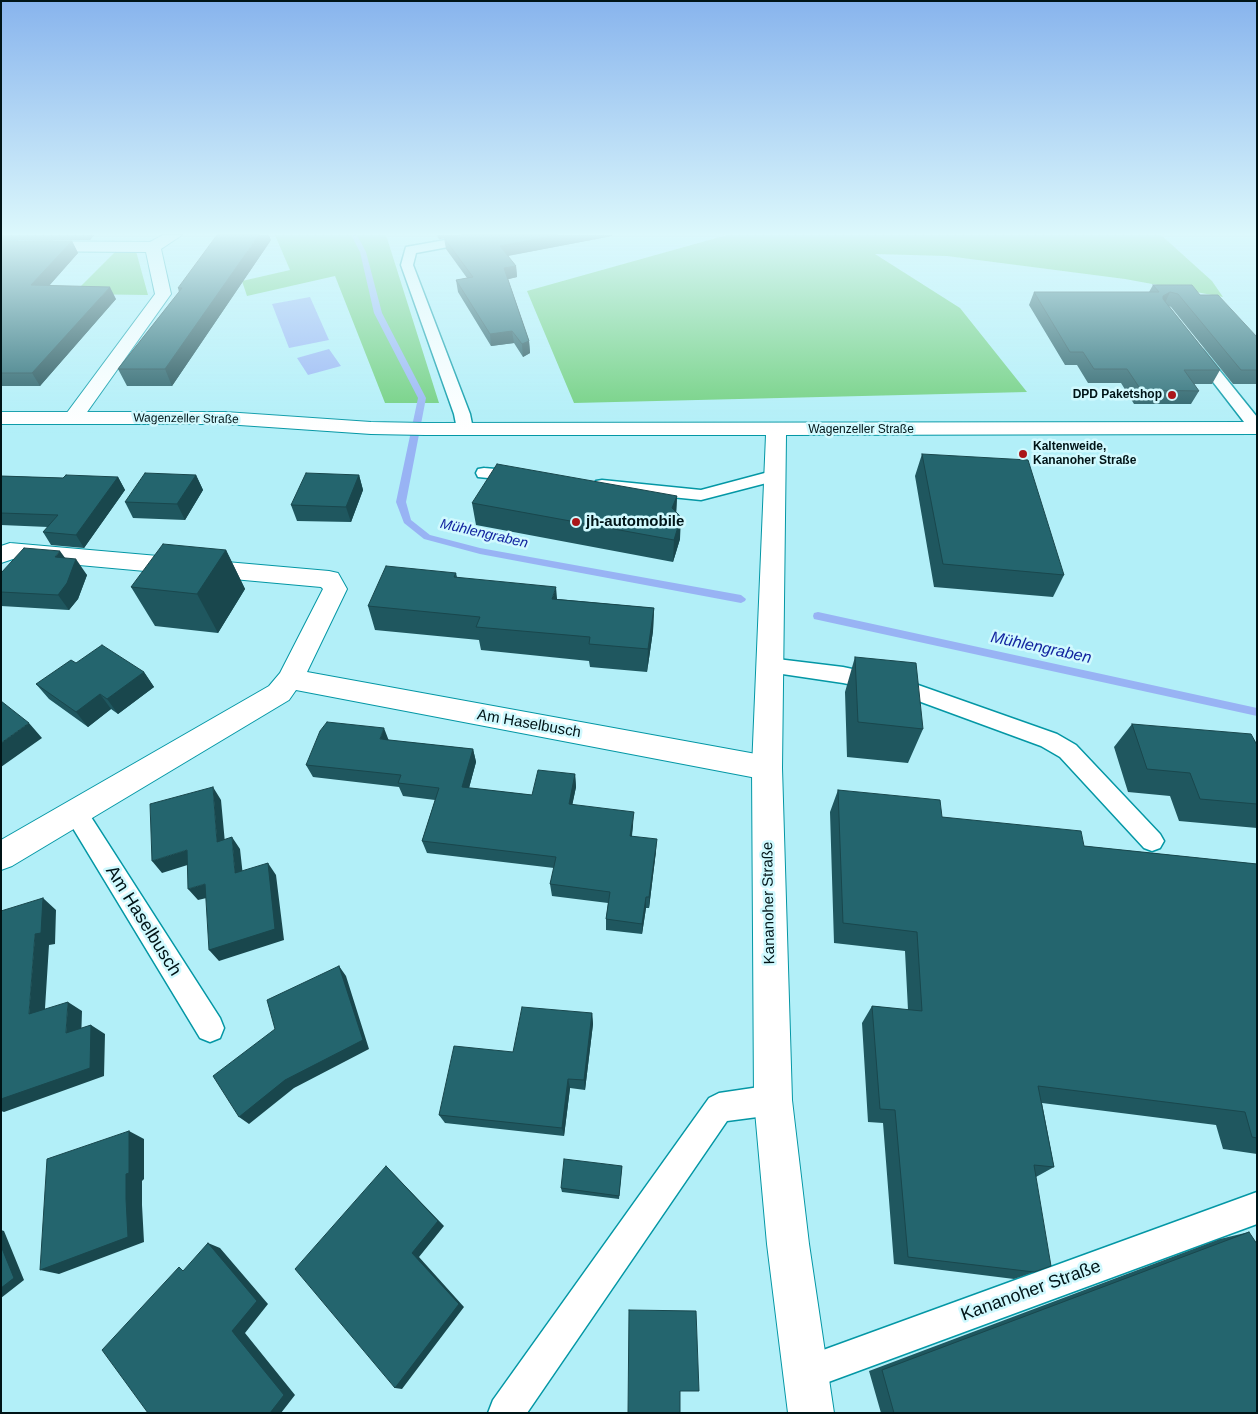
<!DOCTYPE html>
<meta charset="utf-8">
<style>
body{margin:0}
#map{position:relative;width:1258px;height:1414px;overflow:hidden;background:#b2eff8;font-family:Helvetica,sans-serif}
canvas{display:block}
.frame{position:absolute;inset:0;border:2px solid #001417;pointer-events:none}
</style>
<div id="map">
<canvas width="1258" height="1414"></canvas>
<div class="frame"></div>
</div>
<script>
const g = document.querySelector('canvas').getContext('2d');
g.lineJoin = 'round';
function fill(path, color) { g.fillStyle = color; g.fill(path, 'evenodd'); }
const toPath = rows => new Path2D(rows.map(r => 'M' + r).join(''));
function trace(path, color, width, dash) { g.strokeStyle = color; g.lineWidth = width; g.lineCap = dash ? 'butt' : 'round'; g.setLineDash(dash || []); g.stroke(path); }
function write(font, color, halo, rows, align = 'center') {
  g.font = font + ' Helvetica,sans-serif'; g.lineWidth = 5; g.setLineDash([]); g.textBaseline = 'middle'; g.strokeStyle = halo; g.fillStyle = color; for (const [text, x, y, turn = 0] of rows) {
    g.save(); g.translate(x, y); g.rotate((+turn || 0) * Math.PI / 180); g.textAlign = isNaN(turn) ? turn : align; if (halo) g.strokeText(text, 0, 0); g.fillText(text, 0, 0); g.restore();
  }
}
fill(toPath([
 [275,235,386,235,439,403,385,403,335,276,247,296,242,281,290,270],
 [727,235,1161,235,1212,281,1223,297,1125,279,947,256,875,254,960,308,1027,392,574,403,527,291],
 [117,250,136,251,148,295,73,294]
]), '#6dce7a');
fill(toPath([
 [310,297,329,340,289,348,272,304],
 [329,349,341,366,308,375,297,358]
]), '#98b3f4');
fill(toPath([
 [351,235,357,235,366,252,382,313,426,398,406,502,411,520,430,535,480,548,741,595,746,599,745,601,741,603,480,554,424,539,404,523,396,502,418,398,374,313,360,252,351,235],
 [818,612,1257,708,1257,716,814,619,813,616,814,613,818,612]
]), '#98b3f4');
const lane = toPath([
 [473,235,497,235,491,239,416,253,413,265,470,414,473,429,471,432,465,434,459,432,457,429,454,414,401,265,406,247,473,235],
 [1198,349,1203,350,1257,417,1257,433,1251,431,1193,356,1191,353,1193,350,1198,349],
 [484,468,519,471,525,472,527,476,525,480,519,481,478,477,476,473,478,469,484,468],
 [776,470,782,471,784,475,782,479,701,500,602,490,596,489,594,485,596,481,602,480,701,490,776,470],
 [769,658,843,667,904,680,1057,734,1076,745,1160,834,1164,841,1160,848,1152,851,1144,848,1060,757,1041,746,902,695,843,683,762,671,759,666,762,661,769,658],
 [76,803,84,806,220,1018,224,1028,220,1038,210,1042,200,1038,68,820,64,813,68,806,76,803],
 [773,1085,783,1090,788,1100,783,1110,773,1115,727,1121,527,1413,488,1413,493,1400,709,1098,719,1093,773,1085],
 [1257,1192,1257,1224,804,1391,792,1386,787,1374,792,1362,804,1357,1257,1192]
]);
const street = toPath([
 [163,235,182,235,161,249,171,294,80,422,73,424,66,422,63,418,66,414,155,294,146,252,1,251,1,241,150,242,163,235],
 [10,543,329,571,338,573,347,589,307,672,767,756,777,760,782,768,777,776,767,780,296,690,289,700,12,866,1,870,1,840,269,686,280,673,323,589,321,587,13,559,1,563,1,546,10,543]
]);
const secondary = toPath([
 [1,412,225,412,371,422,425,423,1257,422,1257,434,786,435,782,768,792,1100,809,1244,834,1413,788,1413,767,1244,754,1100,752,768,766,435,425,435,371,434,225,424,1,424,1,412]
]);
trace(lane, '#0497a5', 3);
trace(street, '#0497a5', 2);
trace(secondary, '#0497a5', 2);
fill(lane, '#fff');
fill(street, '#fff');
fill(secondary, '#fff');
fill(toPath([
 [1,235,94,235,90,240,1,240],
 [436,235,612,235,612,236,508,256,516,266,517,277,508,279,529,341,530,353,523,357,514,343,491,346,458,292,456,280,467,278,446,249,444,238,439,239],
 [271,240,172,386,127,386,118,369,179,292,178,288],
 [1,241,72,241,78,253,49,286,116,299,40,386,1,386],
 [1153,285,1200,295,1257,337,1257,384,1233,384,1171,307,1169,306,1220,370,1212,384,1194,384,1199,391,1191,404,1134,404,1121,383,1088,383,1077,365,1065,365,1029,305,1034,292,1149,292],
 [922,454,1064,575,1053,597,934,587,915,476],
 [196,475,203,490,185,520,133,518,125,502],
 [359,475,363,490,351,522,297,521,291,505],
 [1,476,63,478,118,477,125,490,84,548,51,545,43,532,48,527,1,525],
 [677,496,676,512,680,539,673,562,476,525,472,503],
 [226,550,245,589,218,633,155,626,131,587],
 [65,558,87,575,78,599,69,610,1,606,1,573],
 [456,573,457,577,557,599,654,608,653,631,647,672,590,667,589,661,481,650,479,640,375,630,368,606],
 [855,657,923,729,908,763,847,757,845,692],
 [76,663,144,672,154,687,118,714,111,709,88,727,49,699,36,684],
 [1132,724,1257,745,1257,828,1179,821,1170,796,1128,792,1114,747],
 [388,740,473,749,476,762,469,788,532,795,575,774,576,787,572,805,633,825,632,836,656,851,649,908,646,908,642,934,606,930,606,919,608,903,552,896,550,884,554,868,427,853,422,841,435,800,403,796,399,787,313,777,306,765],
 [838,790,942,817,1084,846,1257,864,1257,1154,1223,1149,1216,1125,1042,1103,1054,1167,1036,1177,1034,1272,1014,1279,894,1264,883,1123,868,1122,862,1023,872,1006,908,1010,905,951,834,943,830,812],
 [592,1013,593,1024,585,1090,570,1088,564,1136,445,1123,439,1115,513,1052],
 [622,1166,619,1199,562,1192,561,1188],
 [1249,1232,1257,1413,881,1413,869,1371,1220,1239]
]), '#1f575f');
fill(toPath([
 [87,235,94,235,90,240],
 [259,235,269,235,271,240,172,386,165,369],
 [438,235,464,235,439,239],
 [558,235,612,235,612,236,501,257,500,246],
 [72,241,78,253,38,298,31,285],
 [516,266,517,277,505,280,504,268],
 [110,287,116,299,40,386,32,373],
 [1170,292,1164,305,1157,309,1163,296],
 [512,331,514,343,491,346,490,334],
 [529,341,530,353,523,357,522,344],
 [196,475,203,490,185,520,177,504],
 [359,475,363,490,351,522,346,507],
 [118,477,125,490,84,548,76,535],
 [677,496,676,518,672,508],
 [681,517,680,539,673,562,674,540],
 [226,550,245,589,218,633,197,594],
 [60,551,71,566,55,557],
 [76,559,87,575,78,599,69,610,58,595],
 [556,587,558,610,552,599],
 [654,608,653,631,647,672,648,649],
 [144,672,154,687,118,714,107,699],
 [100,694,111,709,88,727,76,712],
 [29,723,42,738,1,767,1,743],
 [384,728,389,741,380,739],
 [473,749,476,762,466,799,462,787],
 [575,774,576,787,570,816,569,804],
 [213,787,221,800,226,854,217,842],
 [634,812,633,825,630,848,630,836],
 [232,837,240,849,244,885,235,873],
 [657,839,656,851,649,908,649,897],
 [187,850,197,862,162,873,152,861],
 [268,863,276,875,284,940,219,961,209,950],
 [205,884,215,896,198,900,188,889],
 [646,897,646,908,642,934,642,924],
 [43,898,56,910,55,944,49,945,44,1024,29,1014,35,934],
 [339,966,346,976,369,1049,294,1088,249,1124,239,1117],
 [68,1002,82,1011,81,1042,66,1033],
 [592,1013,593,1024,585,1090,584,1080],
 [91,1025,105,1034,104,1076,4,1112,1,1111,1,1099],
 [568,1079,570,1088,564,1136,562,1128],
 [129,1131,144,1139,144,1179,142,1181,142,1205,144,1242,59,1274,40,1270,126,1199,126,1174],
 [386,1166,444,1226,419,1257,464,1307,402,1389,395,1388,412,1253],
 [1,1230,4,1231,24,1280,1,1298],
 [208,1243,220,1248,268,1304,245,1333,295,1395,281,1413,270,1413,232,1331]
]), '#19474d');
const building = toPath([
 [217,235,259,235,165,369,118,369,182,288,178,288,217,235],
 [462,235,558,235,500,246,516,266,504,268,529,341,522,344,512,331,490,334,456,280,473,277,444,238,462,235],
 [1,241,72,241,31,285,110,287,32,373,1,373,1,241],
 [1153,285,1192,285,1200,295,1218,295,1257,337,1257,370,1241,370,1178,294,1170,292,1163,296,1163,299,1220,370,1184,370,1199,391,1141,390,1127,369,1094,369,1083,352,1070,352,1034,292,1159,292,1153,285],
 [922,454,1028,460,1064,575,943,564,922,454],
 [497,464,677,496,672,508,681,517,674,540,472,503,497,464],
 [145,473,196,475,177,504,125,502,145,473],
 [306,473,359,475,346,507,291,505,306,473],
 [66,475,118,477,76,535,43,532,58,515,1,513,1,476,63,478,66,475],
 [163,544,226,550,197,594,131,587,163,544],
 [24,548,60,551,55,557,76,559,67,583,58,595,1,592,1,573,24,548],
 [386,566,456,573,454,577,556,587,552,599,654,608,648,649,589,644,590,637,476,627,480,617,368,606,386,566],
 [102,645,144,672,107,699,100,694,76,712,36,684,71,660,76,663,102,645],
 [855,657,916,663,923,729,858,722,855,657],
 [1,701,29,723,1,743,1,701],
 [327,722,384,728,380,739,473,749,462,787,532,795,538,770,575,774,569,804,634,812,630,836,657,839,649,897,646,897,642,924,606,919,610,892,550,884,556,857,422,841,439,788,398,783,401,775,306,765,320,731,327,722],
 [1132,724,1251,734,1257,745,1257,804,1200,799,1190,773,1147,769,1132,724],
 [213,787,217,842,232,837,235,873,268,863,275,929,209,950,205,884,188,889,187,850,152,861,150,804,213,787],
 [838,790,940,800,942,817,1081,831,1084,846,1257,864,1257,1138,1252,1137,1245,1112,1038,1086,1054,1167,1034,1165,1051,1266,1034,1272,908,1257,895,1110,880,1109,872,1006,922,1011,917,932,843,923,838,790],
 [43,898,41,933,35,934,29,1014,68,1002,66,1033,91,1025,90,1068,1,1099,1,911,43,898],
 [339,966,363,1040,285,1080,239,1117,213,1076,275,1029,267,1000,339,966],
 [522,1007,592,1013,584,1080,568,1079,562,1128,439,1115,454,1046,513,1052,522,1007],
 [129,1131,129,1173,126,1174,126,1199,128,1237,40,1270,47,1159,129,1131],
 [564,1159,622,1166,619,1196,561,1188,564,1159],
 [386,1166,438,1221,412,1253,459,1304,395,1388,295,1269,386,1166],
 [1249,1232,1257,1244,1257,1413,894,1413,882,1370,1249,1232],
 [208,1243,257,1301,232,1331,284,1395,270,1413,148,1413,102,1350,179,1267,183,1271,208,1243],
 [1,1246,14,1278,1,1288,1,1246],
 [629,1310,696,1311,699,1391,680,1391,680,1413,628,1413,629,1310]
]);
fill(building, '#24656e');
trace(building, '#19474d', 1);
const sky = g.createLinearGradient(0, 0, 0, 433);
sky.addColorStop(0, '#88b4ed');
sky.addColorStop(0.54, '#dcf8fc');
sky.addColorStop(1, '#dcf8fc00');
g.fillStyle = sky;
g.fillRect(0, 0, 1258, 433);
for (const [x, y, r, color] of [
 [1172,395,5,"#aa171a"],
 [1023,454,5,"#aa171a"],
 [576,522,5,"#aa171a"]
]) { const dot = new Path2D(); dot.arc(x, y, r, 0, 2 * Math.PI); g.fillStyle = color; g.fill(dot); trace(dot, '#d0f9fe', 2); }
write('bold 12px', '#001417', '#d0f9fe', [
 ["DPD Paketshop",1162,395],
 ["Kaltenweide,",1033,447,"left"],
 ["Kananoher Straße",1033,461,"left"]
], 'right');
write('12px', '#001417', '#d0f9fe', [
 ["Wagenzeller Straße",186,419,1],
 ["Wagenzeller Straße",861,430]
]);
write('italic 14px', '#1324a0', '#d0f9fe', [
 ["Mühlengraben",484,534,13]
]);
write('bold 15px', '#001417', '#d0f9fe', [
 ["jh-automobile",586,522]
], 'left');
write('15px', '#001417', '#d0f9fe', [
 ["Am Haselbusch",529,724,10],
 ["Kananoher Straße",769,903,-91]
]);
write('italic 16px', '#1324a0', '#d0f9fe', [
 ["Mühlengraben",1041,648,12]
]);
write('18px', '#001417', '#d0f9fe', [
 ["Am Haselbusch",143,921,58],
 ["Kananoher Straße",1031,1291,-20]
]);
</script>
